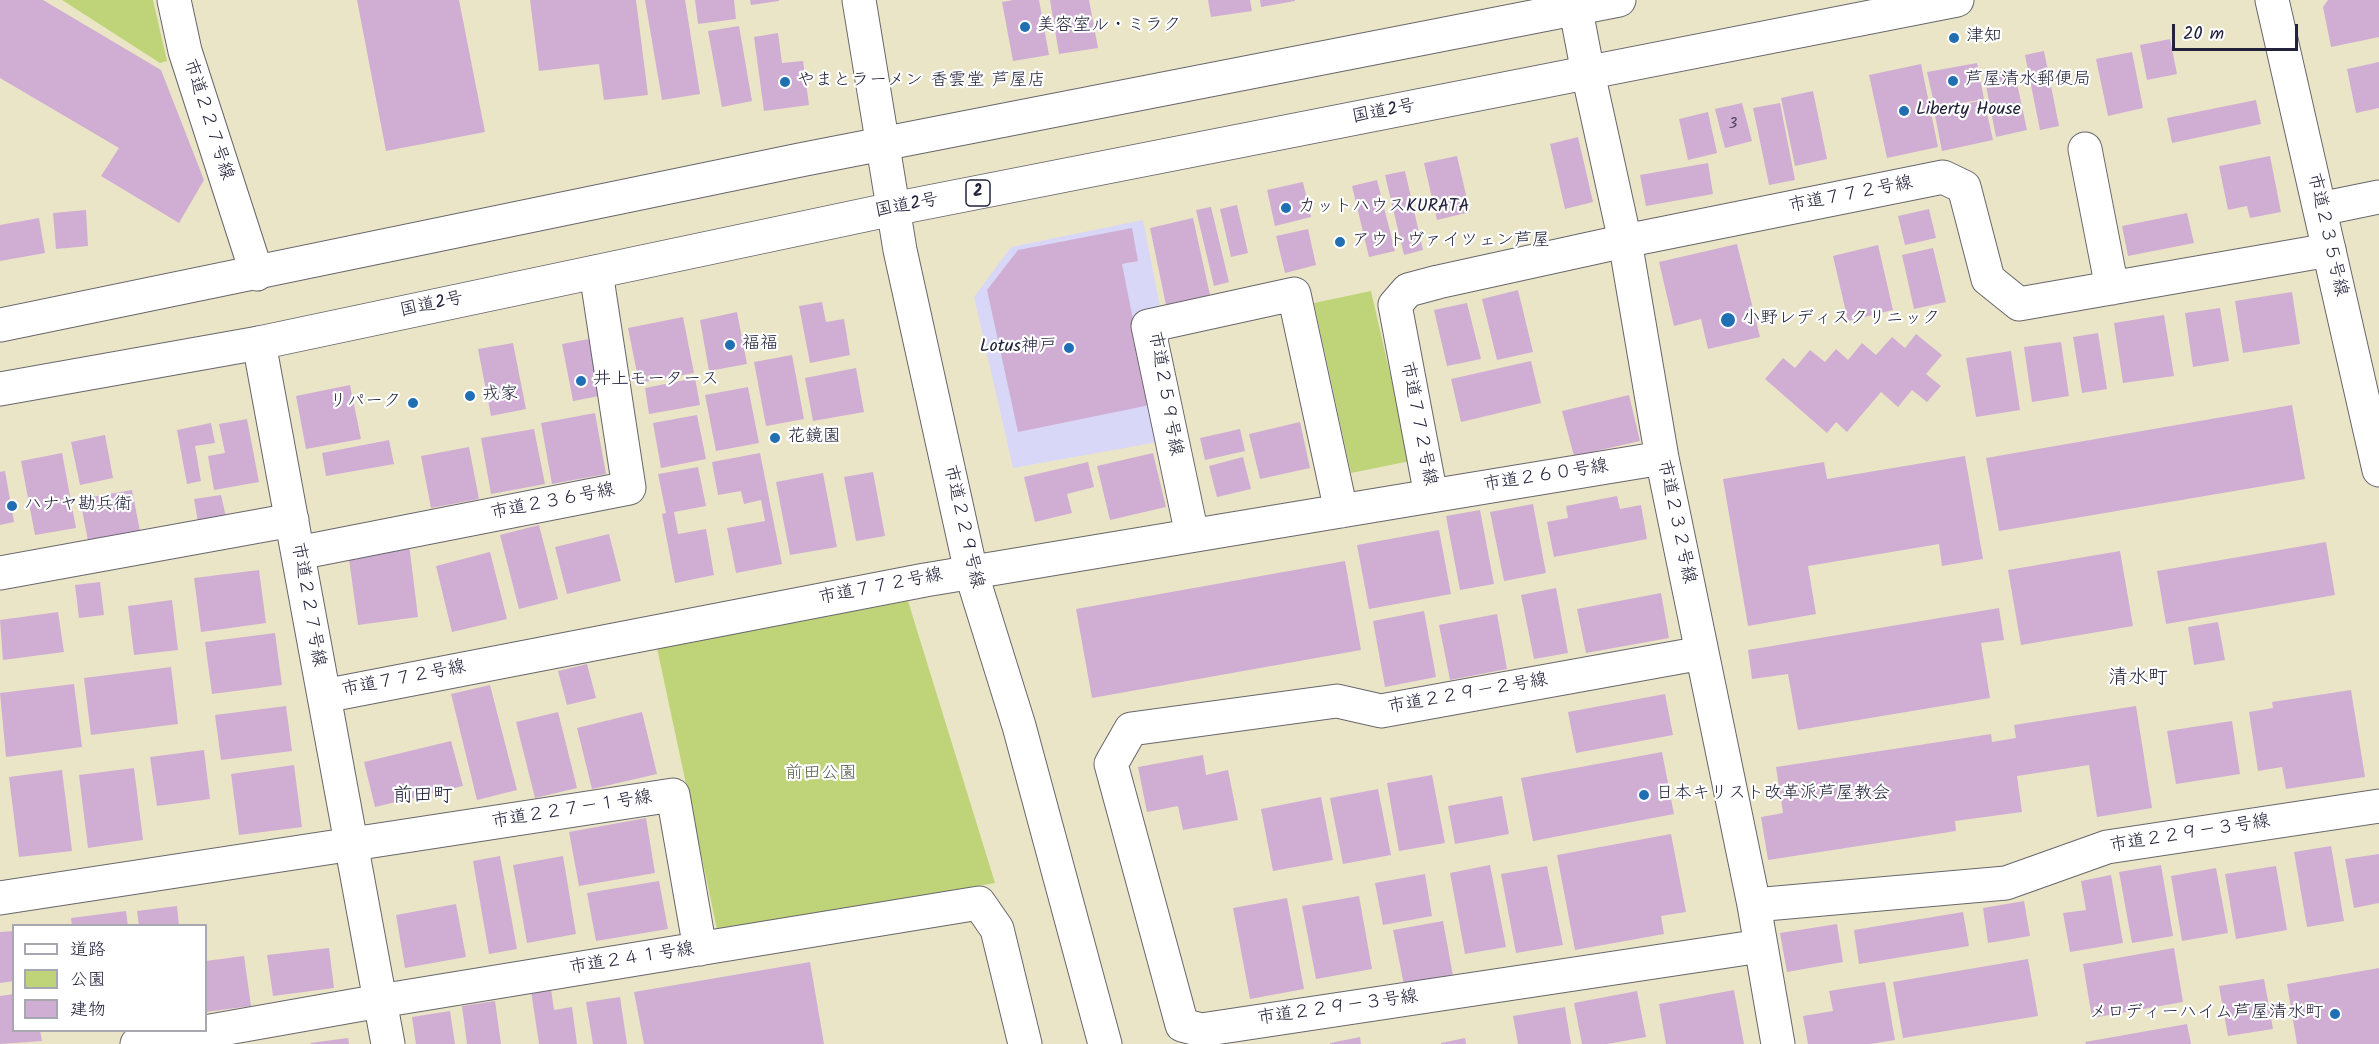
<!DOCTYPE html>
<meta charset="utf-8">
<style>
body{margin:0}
#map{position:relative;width:2379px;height:1044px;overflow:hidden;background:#eae5c7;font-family:Kalam,"Klee One",sans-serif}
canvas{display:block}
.legend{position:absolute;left:12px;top:924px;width:195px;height:108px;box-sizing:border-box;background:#fff;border:2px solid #a7a7b1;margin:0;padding:8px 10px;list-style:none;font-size:18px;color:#22223b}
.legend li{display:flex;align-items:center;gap:12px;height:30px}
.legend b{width:30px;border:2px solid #a7a7b1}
.scale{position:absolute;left:2172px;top:24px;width:126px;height:27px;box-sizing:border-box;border:3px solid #22223b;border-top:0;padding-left:8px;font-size:18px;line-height:21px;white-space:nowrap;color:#22223b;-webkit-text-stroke:4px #fff;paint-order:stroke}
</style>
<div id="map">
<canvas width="2379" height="1044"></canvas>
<ul class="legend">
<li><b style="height:8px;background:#fff"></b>道路</li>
<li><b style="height:16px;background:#bfd478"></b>公園</li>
<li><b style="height:16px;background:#d0aed3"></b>建物</li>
</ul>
<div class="scale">20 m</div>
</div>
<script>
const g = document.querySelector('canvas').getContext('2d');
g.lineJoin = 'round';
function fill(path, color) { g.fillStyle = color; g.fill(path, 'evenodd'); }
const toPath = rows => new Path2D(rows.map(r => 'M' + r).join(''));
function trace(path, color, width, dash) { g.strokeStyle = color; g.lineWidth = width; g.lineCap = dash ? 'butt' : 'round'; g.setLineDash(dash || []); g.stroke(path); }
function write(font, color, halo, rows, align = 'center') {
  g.font = font + ' Kalam,"Klee One",sans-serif'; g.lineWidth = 4.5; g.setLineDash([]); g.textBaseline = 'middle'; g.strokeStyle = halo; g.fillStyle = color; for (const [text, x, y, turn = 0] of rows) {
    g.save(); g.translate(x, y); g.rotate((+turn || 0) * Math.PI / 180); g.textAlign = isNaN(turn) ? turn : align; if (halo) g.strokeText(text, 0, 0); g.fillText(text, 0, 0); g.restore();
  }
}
fill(toPath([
 [1143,220,1160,307,1136,312,1158,442,1013,468,974,297,1011,247]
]), '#d9d7f8');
fill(toPath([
 [62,0,153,0,167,61,160,63],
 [1371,291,1410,461,1351,473,1314,303],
 [908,601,995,883,717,929,657,648]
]), '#bfd478');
fill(toPath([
 [0,0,43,0,161,70,204,180,179,223,101,176,119,148,0,78],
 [357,0,459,0,485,132,386,151],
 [530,0,636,0,648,95,604,100,599,64,539,71],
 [645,0,685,0,700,94,662,100],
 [695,0,734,0,736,19,698,24],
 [750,0,779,0,779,1,751,5],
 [1013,0,1039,0,1049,55,1013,61,1002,2],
 [1050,0,1089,0,1098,48,1059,54],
 [1208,0,1250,0,1252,11,1211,17],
 [1260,0,1295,0,1295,1,1261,7],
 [2328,0,2379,0,2379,37,2331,47,2323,7],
 [739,26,752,101,722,107,708,31],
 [778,33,782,63,803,61,809,105,764,111,754,37],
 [2170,39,2177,74,2147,80,2140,45],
 [2044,51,2059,126,2040,130,2025,55],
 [2132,52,2143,108,2108,116,2096,59],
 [2379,62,2379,108,2356,113,2347,69],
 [1977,63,1984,99,1935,108,1927,72],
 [1921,64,1938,147,1887,158,1869,75],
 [2014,69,2027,130,1996,137,1984,75],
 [1813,91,1827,159,1795,166,1781,98],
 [1984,100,1993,140,1942,151,1934,110],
 [2256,100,2261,124,2172,143,2167,118],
 [1742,103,1752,141,1725,148,1715,109],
 [1780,103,1795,180,1769,185,1753,108],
 [1708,112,1717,153,1688,160,1679,119],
 [1578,137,1593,202,1565,209,1550,144],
 [1457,156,1470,212,1437,220,1424,163],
 [2270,156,2281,212,2250,218,2247,206,2228,210,2219,166],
 [1708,163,1713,194,1646,206,1640,175],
 [1405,171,1423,250,1404,255,1385,175],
 [1377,180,1395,251,1369,257,1352,186],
 [1303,182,1311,217,1275,226,1267,190],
 [1237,205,1248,253,1231,257,1220,209],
 [1211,207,1229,282,1214,286,1196,210],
 [1929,209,1936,238,1905,245,1898,216],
 [86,210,88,246,56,249,53,213],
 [2187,213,2194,243,2128,256,2122,226],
 [39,218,45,253,0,261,0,225],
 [1193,218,1210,295,1166,305,1150,228],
 [1132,228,1138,261,1122,264,1150,405,1018,432,987,290,1018,250],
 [1308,229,1316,265,1285,273,1276,236],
 [1737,244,1760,337,1708,349,1701,319,1674,326,1659,262],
 [1878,245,1893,310,1848,321,1833,256],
 [1933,248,1946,302,1914,309,1902,255],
 [1518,290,1533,352,1497,360,1482,299],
 [2292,292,2300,344,2243,353,2235,301],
 [822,302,826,322,844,319,850,355,810,363,799,306],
 [1467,303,1481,359,1447,366,1434,310],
 [2220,308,2229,361,2193,367,2185,313],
 [737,312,747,364,709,371,700,320],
 [2164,315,2174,376,2123,383,2114,323],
 [683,317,694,373,639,383,628,328],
 [2098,333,2107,389,2082,393,2073,337],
 [1916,334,1942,355,1926,374,1941,386,1927,402,1912,390,1898,407,1881,392,1847,432,1836,422,1827,433,1765,379,1783,358,1795,368,1810,350,1825,362,1836,349,1848,360,1862,343,1876,355,1892,337,1905,348],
 [589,339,599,396,573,401,562,344],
 [2061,342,2069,396,2032,402,2024,347],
 [513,343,526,409,491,416,478,349],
 [2011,351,2020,410,1976,417,1966,358],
 [792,355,804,419,766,426,754,362],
 [1531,361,1541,403,1461,422,1451,379],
 [856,368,864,412,813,421,805,378],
 [695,378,700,405,649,414,645,388],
 [350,385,361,439,306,449,296,396],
 [748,387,759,443,716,451,705,395],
 [1629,395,1640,441,1574,456,1562,411],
 [2292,405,2305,479,1999,531,1986,458],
 [595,413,606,474,552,484,541,423],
 [697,415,706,459,661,468,653,423],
 [247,419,259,482,214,490,208,456,225,453,219,424],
 [1300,422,1310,468,1260,479,1249,434],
 [211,423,215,443,195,446,201,481,187,484,177,430],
 [534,429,545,484,491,494,481,438],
 [1240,429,1245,451,1205,460,1200,438],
 [105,435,113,478,80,485,71,442],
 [389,440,394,464,326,476,322,453],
 [469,447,479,499,431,508,421,456],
 [62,453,76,528,35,535,21,461],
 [760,453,782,564,736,573,727,528,765,521,761,500,744,504,741,491,718,495,712,462],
 [1153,453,1166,507,1110,520,1097,466],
 [1965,456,1983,559,1942,566,1939,544,1808,566,1816,614,1748,626,1723,479,1824,462,1827,479],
 [1243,457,1251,489,1217,497,1209,466],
 [1088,462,1094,487,1067,494,1072,513,1035,522,1024,477],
 [698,467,706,506,674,512,678,534,706,529,714,575,675,583,662,514,666,513,658,474],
 [5,471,14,522,0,525,0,472],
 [873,472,885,536,856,541,844,477],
 [823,473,837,547,790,555,776,482],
 [132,490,140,531,88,541,80,499],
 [221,495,226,517,198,522,194,499],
 [1617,496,1620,509,1641,505,1647,539,1554,557,1547,522,1568,518,1566,506],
 [1533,504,1546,573,1504,581,1490,512],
 [1480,510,1494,584,1460,590,1446,516],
 [539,525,558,599,519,609,500,535],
 [1439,530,1451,594,1369,609,1357,545],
 [609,534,621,581,567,594,555,547],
 [2326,542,2335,595,2166,624,2157,571],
 [409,544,418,617,358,625,348,552],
 [2120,551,2133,626,2021,645,2008,570],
 [490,552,507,619,452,632,436,566],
 [1345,561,1361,650,1092,698,1076,609],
 [259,570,266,623,201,632,194,578],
 [100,582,104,615,79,618,75,585],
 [1556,588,1568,653,1534,659,1521,595],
 [1661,593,1669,638,1586,653,1577,609],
 [172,600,178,650,134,655,128,606],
 [1999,608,2004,640,1981,643,1990,698,1798,730,1788,674,1752,679,1748,650],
 [1424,611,1436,677,1385,687,1373,621],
 [58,612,64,652,3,660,0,620],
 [1497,614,1507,669,1450,680,1439,625],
 [2218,622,2225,660,2194,665,2188,627],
 [275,633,282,685,212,694,205,642],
 [587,664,596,698,567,705,558,671],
 [171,667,178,724,91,735,84,678],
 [74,684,82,747,6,757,0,693],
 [490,685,517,790,477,800,451,694],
 [2351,690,2365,777,2286,789,2282,767,2258,771,2249,712,2273,708,2272,702],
 [1665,694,1673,735,1576,753,1568,712],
 [286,706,292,751,221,760,215,715],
 [2136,706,2152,808,2097,817,2089,765,2017,776,2022,812,1955,821,1956,831,1768,860,1761,817,1783,813,1776,767,1991,734,1992,742,2016,738,2014,725],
 [558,712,577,788,535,798,516,722],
 [642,712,657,774,592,789,577,728],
 [2232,721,2240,774,2176,784,2167,731],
 [451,741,463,786,375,807,364,762],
 [204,750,210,799,157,806,150,757],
 [1662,752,1674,814,1533,841,1521,778],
 [1203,755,1206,775,1228,770,1238,820,1183,830,1178,806,1147,812,1138,767],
 [294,765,302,827,239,835,231,774],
 [134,768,143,840,88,848,79,775],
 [62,770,72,851,19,857,9,777],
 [1432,775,1445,843,1399,851,1387,783],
 [1378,789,1391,855,1343,864,1330,798],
 [1502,796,1509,834,1455,844,1448,806],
 [1321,797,1333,860,1273,871,1261,809],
 [646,818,655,873,579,886,569,832],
 [1671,834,1686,912,1661,916,1664,934,1575,950,1557,855],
 [2331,846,2344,921,2307,927,2294,852],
 [2379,854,2379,903,2354,908,2345,859],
 [500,856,517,949,489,954,473,861],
 [563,856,576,934,527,943,513,865],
 [1490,865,1506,947,1465,954,1450,873],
 [2161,865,2173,936,2132,943,2119,872],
 [1547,866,1563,945,1516,953,1501,874],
 [2276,866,2287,930,2236,939,2225,874],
 [2216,868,2228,933,2182,941,2171,876],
 [1425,874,1432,916,1383,925,1375,883],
 [2111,875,2123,943,2070,952,2063,913,2086,910,2081,881],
 [659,881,668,929,596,941,587,893],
 [1359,896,1372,969,1316,979,1302,906],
 [1287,898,1304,989,1250,999,1233,908],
 [2024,901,2030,936,1988,943,1983,908],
 [456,904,466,957,405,968,396,915],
 [177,906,179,926,139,926,137,911],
 [126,911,128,926,72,926,71,918],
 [1963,912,1969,946,1859,964,1854,930],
 [1443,921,1453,976,1404,985,1393,930],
 [1837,924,1843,962,1787,972,1780,933],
 [14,931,14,981,0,983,0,932],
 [329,948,334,988,273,996,267,955],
 [2174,948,2183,1002,2092,1018,2083,964],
 [244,956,251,1006,206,1012,206,961],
 [2028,959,2038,1016,1903,1038,1893,982],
 [810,962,824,1044,644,1044,634,992],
 [2379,968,2379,1044,2297,1044,2287,984],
 [2264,979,2273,1029,2228,1036,2219,986],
 [1885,982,1895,1040,1870,1044,1808,1044,1803,1016,1833,1011,1829,991],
 [551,989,554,1010,572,1007,577,1044,539,1044,531,991],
 [1734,990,1744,1044,1666,1044,1659,1004],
 [1637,991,1646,1037,1607,1044,1582,1044,1574,1003],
 [14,994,14,1030,40,1030,42,1041,0,1044,0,996],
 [620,997,627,1044,593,1044,586,1002],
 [495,1001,501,1044,467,1044,462,1006],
 [1565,1007,1571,1044,1518,1044,1513,1016],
 [450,1011,455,1044,416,1044,412,1017],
 [2187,1024,2191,1044,2086,1044,2085,1042],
 [1360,1037,1361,1044,1330,1044,1330,1043],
 [348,1038,349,1044,311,1044,310,1043],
 [1465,1038,1466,1044,1441,1044,1441,1043]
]), '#d0aed3');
const street = toPath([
 [174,0,185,51,257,274],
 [1574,0,1588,73,1625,241,1662,458,1754,905,1778,1044],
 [2085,149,2112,288],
 [2320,209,2379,197],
 [259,343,388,1044],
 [1431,496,1662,458],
 [1192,535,1148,326,1294,294,1341,511],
 [298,553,629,488,596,272],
 [0,573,292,520],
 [1702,653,1381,711,1337,701,1131,729,1111,764,1182,1025,1201,1030,1761,946],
 [324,696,925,580,1431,496,1395,305,1408,290,1438,282,1625,241,1943,177,1964,187,1988,279,2019,304,2329,250],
 [0,898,673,795,700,949],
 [1754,905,2006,883,2107,847,2379,806],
 [137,1044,380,1001,979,903,997,929,1025,1044]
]);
const secondary = toPath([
 [859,0,900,250,971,572,1019,726,1105,1044],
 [2272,0,2379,470]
]);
const highway = toPath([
 [0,325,800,160,1619,0],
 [0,389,259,343,893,209,1957,0]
]);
trace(street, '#68666c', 35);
trace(secondary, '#68666c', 35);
trace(highway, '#68666c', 35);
trace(street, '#fff', 33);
trace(secondary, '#fff', 33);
trace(highway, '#fff', 33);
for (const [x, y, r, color] of [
 [1025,27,6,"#1f6fb2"],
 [1954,38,6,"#1f6fb2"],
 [1953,81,6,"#1f6fb2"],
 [785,82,6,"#1f6fb2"],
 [1904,111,6,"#1f6fb2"],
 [1286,208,6,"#1f6fb2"],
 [1340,242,6,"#1f6fb2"],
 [1728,320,8,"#1f6fb2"],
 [730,345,6,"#1f6fb2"],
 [1069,348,6,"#1f6fb2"],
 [581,381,6,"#1f6fb2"],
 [470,396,6,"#1f6fb2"],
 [413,403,6,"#1f6fb2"],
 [775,438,6,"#1f6fb2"],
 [12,506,6,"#1f6fb2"],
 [1644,795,6,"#1f6fb2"],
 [2335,1014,6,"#1f6fb2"]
]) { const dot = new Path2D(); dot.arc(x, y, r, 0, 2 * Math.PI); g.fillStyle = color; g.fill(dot); trace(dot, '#fff', 2); }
write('15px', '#4e4561', null, [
 ["3",1733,125]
]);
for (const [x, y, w] of [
 [978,193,24]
]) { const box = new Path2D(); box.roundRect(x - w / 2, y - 13, w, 26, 4.5); g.fillStyle = '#fff'; g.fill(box); trace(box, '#22223b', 1.5); }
write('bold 16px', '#22223b', null, [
 ["2",978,193]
]);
write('18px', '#22223b', '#fff', [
 ["美容室ル・ミラク",1037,27],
 ["津知",1966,38],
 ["芦屋清水郵便局",1965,81],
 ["やまとラーメン 香雲堂 芦屋店",797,82],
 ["Liberty House",1916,111],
 ["カットハウスKURATA",1298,208],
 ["アウトヴァイツェン芦屋",1352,242],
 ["小野レディスクリニック",1742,320],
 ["福福",742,345],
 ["Lotus神戸",1057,348,"right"],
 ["井上モータース",593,381],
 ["戎家",482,396],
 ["リパーク",401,403,"right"],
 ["花鏡園",787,438],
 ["ハナヤ勘兵衛",24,506],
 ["日本キリスト改革派芦屋教会",1656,795],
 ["メロディーハイム芦屋清水町",2323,1014,"right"]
], 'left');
write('18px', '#22223b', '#fff', [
 ["国道2号",1384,113,-11],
 ["市道２２７号線",207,120,72],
 ["市道７７２号線",1851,196,-11],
 ["国道2号",907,207,-11],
 ["市道２３５号線",2326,235,77],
 ["国道2号",432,306,-12],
 ["市道２５９号線",1164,394,80],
 ["市道７７２号線",1417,424,79],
 ["市道２６０号線",1546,477,-9],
 ["市道２３６号線",553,503,-11],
 ["市道２３２号線",1675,522,78],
 ["市道２２９号線",962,527,77],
 ["市道７７２号線",881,588,-11],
 ["市道２２７号線",307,605,80],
 ["市道７７２号線",404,680,-11],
 ["市道２２９－２号線",1468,695,-10],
 ["市道２２７－１号線",572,811,-9],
 ["市道２２９－３号線",2190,835,-9],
 ["市道２４１号線",632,960,-9],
 ["市道２２９－３号線",1338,1009,-8]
]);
write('18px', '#596050', '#fff', [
 ["前田公園",821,775]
]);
write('20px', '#22223b', '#fff', [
 ["清水町",2138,680],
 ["前田町",423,798]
]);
</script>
